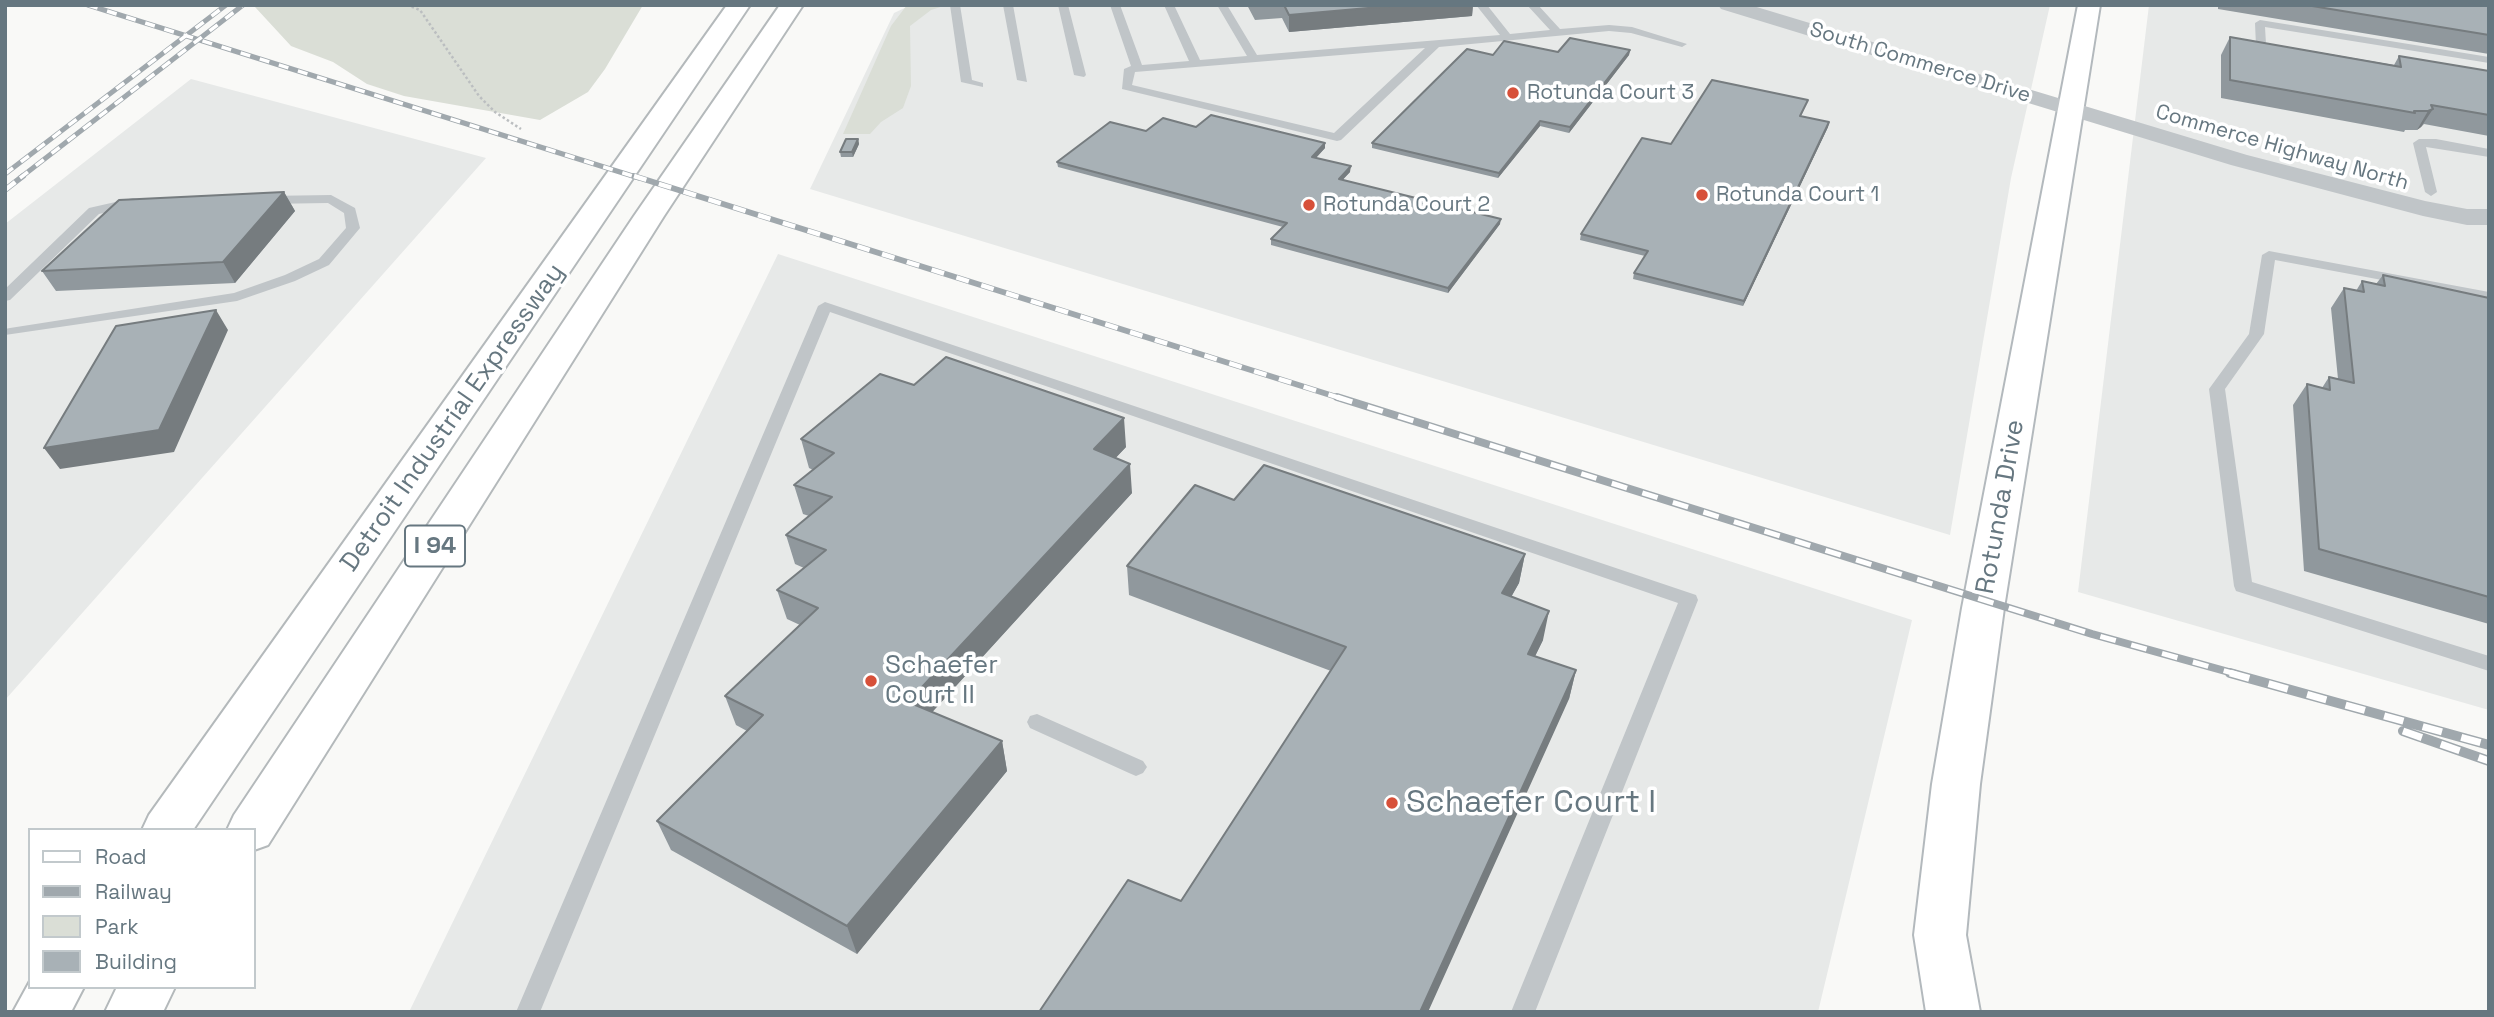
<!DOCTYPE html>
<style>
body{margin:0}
#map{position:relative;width:2494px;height:1017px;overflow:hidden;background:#f9f9f7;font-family:"Space Grotesk",sans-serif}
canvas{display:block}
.frame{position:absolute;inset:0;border:7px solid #667780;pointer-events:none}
.legend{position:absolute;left:28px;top:828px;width:228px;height:161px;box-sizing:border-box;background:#fff;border:2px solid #c2c9cc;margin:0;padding:9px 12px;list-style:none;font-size:21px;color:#667780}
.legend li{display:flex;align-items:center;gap:14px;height:35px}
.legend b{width:35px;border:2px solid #c2c9cc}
</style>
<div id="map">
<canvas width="2494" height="1017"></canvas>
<div class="frame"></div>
<ul class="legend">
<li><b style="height:9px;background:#fff"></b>Road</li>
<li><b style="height:9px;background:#a0a8ad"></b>Railway</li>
<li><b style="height:19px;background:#daded6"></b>Park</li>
<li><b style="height:19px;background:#a8b1b6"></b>Building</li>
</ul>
</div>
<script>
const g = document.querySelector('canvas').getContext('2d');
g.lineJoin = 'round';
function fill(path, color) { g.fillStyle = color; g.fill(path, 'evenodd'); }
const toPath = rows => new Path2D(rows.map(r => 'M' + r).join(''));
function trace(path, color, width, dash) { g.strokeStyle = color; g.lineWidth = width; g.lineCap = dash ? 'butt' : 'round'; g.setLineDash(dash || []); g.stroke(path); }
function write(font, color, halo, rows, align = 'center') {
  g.font = font + ' "Space Grotesk",sans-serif'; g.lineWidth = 7; g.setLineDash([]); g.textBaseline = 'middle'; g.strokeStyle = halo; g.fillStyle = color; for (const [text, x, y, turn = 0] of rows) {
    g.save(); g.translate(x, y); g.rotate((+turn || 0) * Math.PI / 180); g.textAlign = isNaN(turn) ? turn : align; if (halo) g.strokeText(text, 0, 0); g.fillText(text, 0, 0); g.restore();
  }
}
fill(toPath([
 [911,5,2050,5,2011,178,1950,535,810,189,894,13],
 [2149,5,2489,5,2489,710,2078,592],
 [191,79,486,158,5,700,5,224],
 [778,254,1912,620,1818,1012,409,1012]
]), '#e7e9e8');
fill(toPath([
 [258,5,643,5,605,69,588,92,540,120,404,96,367,84,333,62,291,46,255,7],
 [907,5,947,5,931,10,910,26,911,86,903,108,881,122,870,134,843,134,891,26]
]), '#daded6');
const secondary = toPath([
 [2078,5,2100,5,2004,608,1980,784,1966,935,1980,1012,1926,1012,1914,935,1932,784,1962,608,2078,5]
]);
const motorway = toPath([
 [727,5,750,5,193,830,142,830,149,815,727,5],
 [780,5,803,5,664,216,268,845,254,850,254,830,227,830,234,815,634,216,780,5],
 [30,981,30,987,84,987,71,1012,13,1012,30,981],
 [117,987,175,987,163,1012,105,1012,117,987]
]);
trace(secondary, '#b3b9bd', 4);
trace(motorway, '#b4b9bb', 4);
trace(toPath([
 [407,5,420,10,479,96,495,112,521,129]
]), '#bbbec0', 2.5, [2.5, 2.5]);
fill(toPath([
 [950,5,960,5,972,80,983,83,983,87,961,82,950,5],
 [1003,5,1013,5,1027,82,1017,80,1003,5],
 [1058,5,1068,5,1086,75,1084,77,1074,75,1058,5],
 [1110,5,1120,5,1142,65,1189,61,1164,5,1174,5,1200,60,1247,56,1217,5,1227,5,1257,55,1500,35,1476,5,1487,5,1510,34,1550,30,1527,5,1538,5,1560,29,1609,25,1632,27,1687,44,1682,47,1631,33,1609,31,1439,47,1341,140,1337,141,1122,89,1124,69,1131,66,1110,5],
 [1425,48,1334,133,1132,85,1135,72,1425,48],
 [2260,20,2489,57,2489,63,2265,27,2266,44,2285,49,2280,52,2261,49,2256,46,2255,23,2260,20],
 [2436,139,2489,149,2489,157,2426,147,2437,192,2431,196,2425,192,2413,143,2419,139,2436,139],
 [331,195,355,208,360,228,329,265,295,281,237,301,5,335,5,329,10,328,234,293,285,275,319,259,346,228,344,213,328,203,266,204,259,200,266,196,331,195],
 [133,198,138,199,138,205,99,214,10,300,5,301,5,289,89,208,133,198],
 [2269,251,2489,292,2489,300,2275,260,2264,334,2225,389,2252,582,2489,656,2489,671,2236,591,2234,586,2209,389,2249,334,2262,255,2269,251],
 [825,302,1696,595,1698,600,1535,1012,1511,1012,1678,603,830,312,540,1012,516,1012,818,306,825,302],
 [1037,714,1143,761,1147,767,1143,773,1136,776,1129,773,1030,728,1027,722,1030,716,1037,714]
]), '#c0c5c8');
fill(toPath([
 [1718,5,1750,5,2247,155,2425,201,2467,209,2489,209,2489,225,2467,225,2423,216,2231,165,1721,9,1718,5]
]), '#c0c5c8');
fill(secondary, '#fff');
fill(motorway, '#fff');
const railFar3 = toPath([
 [88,5,639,178],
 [5,174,226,5],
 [20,178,243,5]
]);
const railFar2 = toPath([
 [634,176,1343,399],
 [5,190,23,176]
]);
const railFar1 = toPath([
 [1337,397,2092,634,2236,674]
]);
const rail = toPath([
 [2230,673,2489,745],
 [2403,731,2489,761]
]);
trace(railFar3, '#a0a8ad', 5);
trace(railFar2, '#a0a8ad', 6);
trace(railFar1, '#a0a8ad', 8);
trace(rail, '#a0a8ad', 10);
trace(railFar3, '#fff', 3.5, [10]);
trace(railFar2, '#fff', 4.5, [13]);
trace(railFar1, '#fff', 5, [16]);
trace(rail, '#fff', 7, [20]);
fill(toPath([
 [1247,5,1473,5,1472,16,1289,32,1282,18,1255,20],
 [2218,5,2489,5,2489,54,2218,9],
 [2230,37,2394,65,2399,56,2489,71,2489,136,2424,124,2421,127,2417,130,2405,130,2404,132,2221,98,2221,55],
 [1630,50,1629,55,1569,133,1540,126,1498,178,1372,148,1372,143,1558,52],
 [1808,100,1801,116,1829,122,1828,127,1743,306,1633,279,1634,273,1645,256,1580,240,1581,234,1671,144],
 [1196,127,1325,148,1316,158,1350,172,1342,180,1500,224,1448,293,1271,245,1271,239,1283,227,1058,167,1057,162,1146,131],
 [858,139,859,144,853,157,841,157,840,152],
 [284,192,295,211,235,283,56,291,42,271],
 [2383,275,2489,298,2489,624,2304,571,2293,405,2307,384,2322,388,2329,377,2338,379,2331,308,2344,288,2356,291,2362,281,2376,284],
 [914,385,1126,447,1115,458,1132,493,932,712,1002,741,1007,771,857,954,671,850,657,821,747,731,736,725,725,696,800,625,787,619,777,590,804,568,795,564,786,535,809,516,803,514,794,485,813,470,809,468,801,439],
 [1234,500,1525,554,1519,583,1511,597,1543,640,1535,656,1576,670,1569,699,1181,901,1331,671,1129,595,1127,566]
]), '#90989d');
fill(toPath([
 [1402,5,1473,5,1472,16,1289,32,1289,15],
 [1630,50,1629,55,1569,133,1570,127],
 [2433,109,2421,127,2417,130,2428,111],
 [1540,121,1540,126,1498,178,1499,173],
 [1829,122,1828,127,1743,306,1744,301],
 [858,139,859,144,853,157,852,152],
 [1325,143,1325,148,1312,162,1312,157],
 [1351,166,1350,172,1338,185,1339,179],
 [284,192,295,211,235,283,223,262],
 [1501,219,1500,224,1448,293,1448,288],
 [216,310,228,330,174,452,60,469,44,448],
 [1124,418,1126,447,1097,478,1094,449],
 [1130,464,1132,493,915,731,908,702],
 [1525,554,1519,583,1497,622,1502,593],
 [1549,611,1543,640,1522,683,1528,654],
 [1576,670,1569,699,1428,1012,1420,1012],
 [1002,741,1007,771,857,954,847,926]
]), '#767c7f');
const building = toPath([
 [1284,5,1402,5,1289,15,1284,5],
 [2306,5,2489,5,2489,35,2306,5],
 [2230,37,2401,67,2399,56,2489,71,2489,115,2431,105,2433,109,2428,111,2414,111,2415,113,2230,80,2230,37],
 [1570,38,1630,50,1570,127,1540,121,1499,173,1372,143,1467,49,1493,55,1504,41,1558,52,1570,38],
 [1712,80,1808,100,1800,116,1829,122,1744,301,1634,273,1648,251,1581,234,1642,138,1671,144,1712,80],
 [1211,115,1325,143,1312,157,1351,166,1339,179,1501,219,1448,288,1271,239,1287,223,1057,162,1110,122,1146,131,1163,118,1196,127,1211,115],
 [846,139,858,139,852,152,840,152,846,139],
 [284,192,223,262,42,271,119,200,284,192],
 [2383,275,2489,298,2489,597,2319,549,2307,384,2330,390,2329,377,2354,383,2344,288,2364,292,2362,281,2385,286,2383,275],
 [216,310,159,430,44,448,116,326,216,310],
 [946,357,1124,418,1094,449,1130,464,908,702,1002,741,847,926,657,821,763,715,725,696,818,608,777,590,826,550,786,535,832,497,794,485,834,453,801,439,880,374,914,385,946,357],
 [1264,465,1525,554,1502,593,1549,611,1528,654,1576,670,1420,1012,1039,1012,1128,880,1181,901,1346,647,1127,566,1195,485,1234,500,1264,465]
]);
fill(building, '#a8b1b6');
trace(building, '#767c7f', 2);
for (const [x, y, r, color] of [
 [1513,93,7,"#d75039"],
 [1702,195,7,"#d75039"],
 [1309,205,7,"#d75039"],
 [871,681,7,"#d75039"],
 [1392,803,7,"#d75039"]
]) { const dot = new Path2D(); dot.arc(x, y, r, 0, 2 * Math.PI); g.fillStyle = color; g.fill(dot); trace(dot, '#fff', 2.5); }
write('21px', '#667780', '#fff', [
 ["South Commerce Drive",1920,63,17],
 ["Commerce Highway North",2282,148,16]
]);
write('21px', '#667780', '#fff', [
 ["Rotunda Court 3",1527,93],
 ["Rotunda Court 1",1716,195],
 ["Rotunda Court 2",1323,205]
], 'left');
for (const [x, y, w] of [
 [435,546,60]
]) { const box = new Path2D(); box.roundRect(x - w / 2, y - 20.5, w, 41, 5); g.fillStyle = '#fff'; g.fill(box); trace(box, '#667780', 2); }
write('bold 24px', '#667780', null, [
 ["I 94",435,546]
]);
write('26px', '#667780', '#fff', [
 ["Detroit Industrial Expressway",453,418,-55],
 ["Rotunda Drive",2001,507,-80]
]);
write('26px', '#667780', '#fff', [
 ["Schaefer",885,666],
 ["Court II",885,696]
], 'left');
write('32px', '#667780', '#fff', [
 ["Schaefer Court I",1406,803]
], 'left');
</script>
